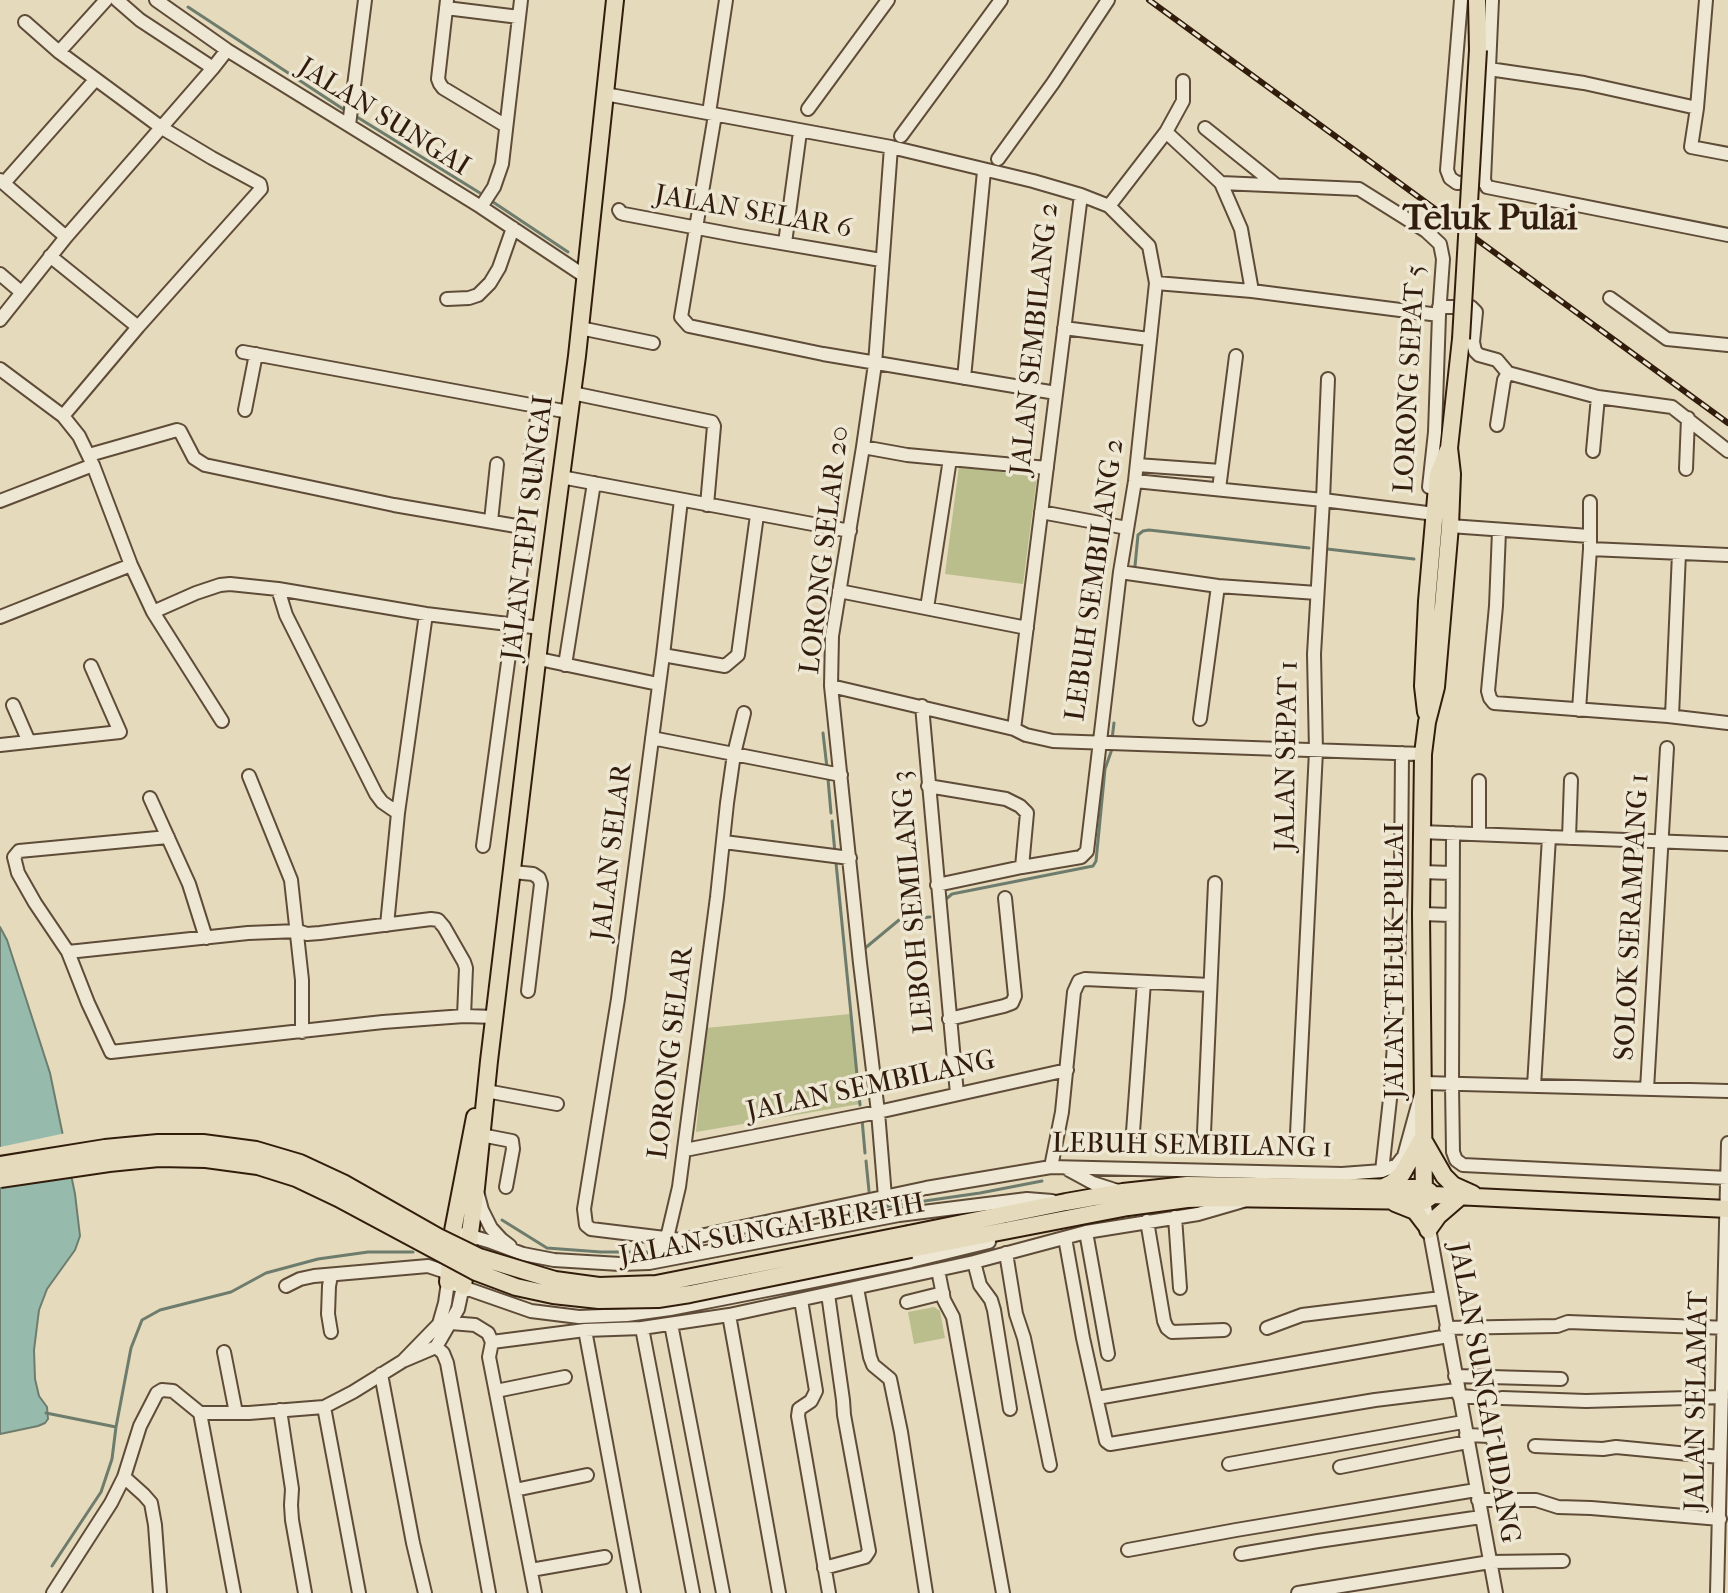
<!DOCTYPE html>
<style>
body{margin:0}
canvas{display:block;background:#e5dabb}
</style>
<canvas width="1728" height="1593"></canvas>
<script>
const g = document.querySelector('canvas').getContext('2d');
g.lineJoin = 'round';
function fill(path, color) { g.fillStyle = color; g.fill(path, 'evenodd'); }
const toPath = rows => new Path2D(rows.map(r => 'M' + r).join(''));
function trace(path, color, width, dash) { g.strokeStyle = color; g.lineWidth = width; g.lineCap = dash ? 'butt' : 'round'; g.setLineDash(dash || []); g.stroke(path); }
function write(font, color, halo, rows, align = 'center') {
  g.font = font + ' "IM FELL French Canon",serif'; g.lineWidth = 7; g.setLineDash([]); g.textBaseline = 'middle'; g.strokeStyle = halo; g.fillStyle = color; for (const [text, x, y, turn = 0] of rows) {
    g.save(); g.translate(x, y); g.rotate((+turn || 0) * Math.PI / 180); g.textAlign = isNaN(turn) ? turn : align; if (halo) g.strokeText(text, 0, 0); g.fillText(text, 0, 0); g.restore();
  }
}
fill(toPath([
 [959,466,1037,477,1023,584,945,574],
 [850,1014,860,1104,696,1132,706,1028],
 [934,1307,940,1311,945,1338,914,1344,908,1312]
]), '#babe8c');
const water = toPath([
 [0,927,7,940,50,1073,75,1194,80,1236,75,1250,47,1289,39,1310,34,1350,35,1379,39,1396,47,1407,48,1419,45,1423,38,1426,0,1434,0,927]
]);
fill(water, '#96bbad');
trace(water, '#6e7c6d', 2);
fill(toPath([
 [66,1133,75,1176,0,1187,0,1147]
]), '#e5dabb');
trace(toPath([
 [188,7,343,109],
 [357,117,480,193],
 [493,202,568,252],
 [1327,549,1414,559],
 [1135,566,1138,535,1143,531,1149,530,1309,548],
 [823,733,827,768],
 [1112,739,1114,723],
 [828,779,831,813],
 [832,821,835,853],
 [836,863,860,1105],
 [945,900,952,894,1093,866,1096,861,1105,769,1112,749],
 [864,949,899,920,930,917],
 [862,1119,865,1153],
 [866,1161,869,1191],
 [869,1209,980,1193,1042,1181],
 [502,1220,547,1248,601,1252,649,1252],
 [46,1413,116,1427,131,1348,142,1320,160,1310,231,1292,266,1273,318,1259,368,1252,413,1252],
 [52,1566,101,1492,112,1459,116,1427]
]), '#6e7c6d', 3);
const minor = toPath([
 [117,0,140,20,213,68],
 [156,0,227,50,481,207,586,277],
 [447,0,438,79,440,84,443,88,506,126],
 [1461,0,1447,170,1450,178,1457,183,1477,182],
 [1492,0,1484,180,1487,187,1728,235],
 [1706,0,1697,108,1691,147,1728,154],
 [446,8,519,17],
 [25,22,59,52,162,128,212,158,260,184,261,189,138,327,63,416],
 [59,52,106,0],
 [1489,69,1584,83,1697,108],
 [605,94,891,147,1033,181,1081,195,1109,206,1149,246,1156,283,1135,481,1120,572,1087,851,1081,857,1022,867,937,885],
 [808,109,888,0],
 [709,113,726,0],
 [715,115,681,317,689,326,823,354,1056,393],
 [349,125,365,0],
 [1205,128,1276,185],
 [1166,132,1221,183,1241,229,1252,291],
 [901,136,1001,0],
 [998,159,1053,83,1108,0],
 [0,180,66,237],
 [4,183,95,80],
 [1221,183,1359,189,1426,231,1440,244,1443,259,1439,315,1435,432,1429,487],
 [1109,206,1166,132,1183,101,1183,81],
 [481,207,494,187,502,164,521,0],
 [619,210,621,213,624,214,740,236,881,260],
 [785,243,800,132],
 [50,256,138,327],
 [0,274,21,292],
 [1156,283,1252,291,1439,315],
 [1610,298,1667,339,1728,345],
 [447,299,469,298,478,295,490,283,499,268,513,228],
 [1439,307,1471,307,1476,312,1473,342,1475,351,1479,355,1497,360,1508,373],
 [0,320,66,237,213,68,227,50],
 [580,328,653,343],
 [1064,328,1149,339],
 [243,352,569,412],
 [0,369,63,416,79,436,93,465,131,565,153,612,222,721],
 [1508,373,1598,397,1672,407,1728,451],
 [964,378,984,171],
 [572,393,712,422,714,426,707,505],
 [245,410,256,354],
 [1497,425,1504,380,1508,373],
 [863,447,907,455,1047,468],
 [1593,451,1598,397],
 [89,455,177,430,180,431,194,458,205,465,394,505,522,527,526,530,483,846],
 [1137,465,1221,471],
 [1686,469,1688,418],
 [528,471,539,407],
 [561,477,850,531],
 [1135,481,1323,500,1435,514],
 [1219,489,1236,356],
 [681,500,663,655,618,999,584,1209,586,1225,591,1229,681,1240,926,1188,1051,1167,1342,1174,1382,1171,1397,1165,1404,1156,1424,1083,1728,1091],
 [0,501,93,465],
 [1041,512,1127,528],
 [491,521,497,464],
 [1450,526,1589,536],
 [1499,531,1496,606,1488,691,1490,698,1494,703,1668,716,1728,723],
 [1590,549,1728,555],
 [1120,572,1218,586,1317,593],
 [278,589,286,615,376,794,382,802,398,813],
 [839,591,1027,628],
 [927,608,950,459],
 [153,612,196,593,220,585,230,584,278,589,426,614,541,628],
 [0,617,131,565],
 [663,655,725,666,738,655,757,515],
 [539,659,658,684],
 [565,665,594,483],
 [831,686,1014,729,1026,735,1053,741,1423,754],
 [13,705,29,742],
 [922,706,957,1094],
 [1579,710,1590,549,1590,502],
 [1672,716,1679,553],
 [1200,719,1218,586],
 [1014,729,1081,195],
 [652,738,841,775],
 [0,745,120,732,91,666],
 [249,776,291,880,302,980,302,1032],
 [1479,781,1479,834],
 [928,786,1006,799,1020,806,1027,813,1022,867],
 [150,798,189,884,206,938],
 [1421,832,1728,844],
 [1453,833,1452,1085,1453,1152,1456,1160,1463,1165,1728,1178],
 [168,837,19,851,14,857,18,873,35,903,68,952,88,1003,111,1052,383,1022,464,1016,495,1017],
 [1569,838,1571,780],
 [724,842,850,858],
 [513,872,533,874,539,878,541,884,528,991],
 [1421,872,1452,873],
 [1421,914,1451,915],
 [387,925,398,813,426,614],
 [68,952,248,933,298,931,307,934,320,933,431,919,438,920,444,927,464,962,466,968,464,1016],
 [949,1019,1004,1006,1012,1003,1015,996,1005,898],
 [1534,1086,1549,837],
 [1647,1089,1667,748],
 [486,1091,557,1104],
 [1133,1132,1144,982],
 [1204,1133,1215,883],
 [1297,1134,1316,751,1314,654,1323,500,1328,379],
 [481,1135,512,1141,513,1149,506,1187],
 [685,1150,878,1112,1067,1070],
 [1051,1167,1062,1112,1074,992,1079,981,1085,979,1210,985],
 [1069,1170,1093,1183,1118,1191],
 [1382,1171,1391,1090,1397,997,1401,876,1402,753],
 [478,1195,482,1210,491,1228,501,1239,510,1246],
 [885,1197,878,1112,860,963,831,686,832,636,863,447,875,364,891,147],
 [1424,1201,1496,1593],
 [1175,1217,1180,1288],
 [1147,1221,1164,1321,1167,1328,1172,1332,1224,1330],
 [1086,1232,1108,1354],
 [464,1234,488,1241,523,1254,554,1260,620,1264,649,1263,899,1215,1027,1199,1052,1201],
 [1065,1238,1083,1338,1106,1441,1110,1444,1375,1400,1457,1390],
 [1006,1253,1016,1314,1024,1338,1050,1465],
 [974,1262,980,1285,991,1300,994,1310,1010,1409],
 [649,1263,667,1238,679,1187,717,897,727,803,734,754,744,713],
 [938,1270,944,1300,953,1317,1003,1593],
 [331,1276,329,1286,328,1314,331,1332],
 [286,1286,300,1279,314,1276,428,1266,449,1273],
 [857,1288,870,1357,873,1365,890,1379,901,1432,926,1593],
 [801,1300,816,1391,811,1401,799,1409,798,1416,829,1593],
 [907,1302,943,1293],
 [729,1315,779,1593],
 [451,1323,475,1325,488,1333,492,1342],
 [671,1324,723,1593],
 [642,1328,693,1593],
 [1267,1328,1302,1315,1441,1298],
 [1446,1328,1557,1326,1568,1322,1728,1328],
 [585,1330,634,1593],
 [436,1347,443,1353,447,1363,489,1593],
 [224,1352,236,1413],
 [403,1361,439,1324,445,1303,448,1282,531,1311,579,1317,627,1315,670,1309,808,1282,911,1261,989,1242],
 [381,1374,413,1543,425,1593],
 [1455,1376,1561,1379],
 [496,1391,565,1377],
 [1459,1396,1488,1398],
 [1097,1398,1448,1336],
 [1502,1398,1586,1401,1722,1397],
 [324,1407,359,1593],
 [280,1410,292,1489,291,1505,292,1520,305,1593],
 [200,1413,234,1593],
 [1466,1435,1490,1436,1493,1441],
 [1535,1446,1603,1449,1616,1447,1720,1457],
 [1229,1464,1463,1422],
 [1340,1467,1467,1442],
 [124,1477,144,1495,151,1503,155,1525,160,1593],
 [515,1490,587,1475],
 [1478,1500,1536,1500,1558,1507,1591,1508,1720,1519],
 [1128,1550,1236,1530,1476,1490],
 [1241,1554,1318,1541,1481,1517],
 [824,1568,865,1557,869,1551,844,1415,843,1400,828,1294],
 [531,1570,605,1557],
 [53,1593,111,1503,124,1477,140,1426,157,1393,162,1390,173,1391,200,1413,249,1413,324,1407,353,1392,403,1361,436,1347,458,1309,463,1286],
 [535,1593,489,1357,492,1342,585,1330,642,1328,729,1315,974,1262,1086,1232,1198,1214,1243,1201],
 [1298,1593,1490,1562,1563,1561],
 [1717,1593,1728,1143]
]);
const major = toPath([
 [1477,0,1478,50],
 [1426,712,1423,686,1427,601,1438,475,1448,450],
 [1425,1143,1444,1176,1453,1185,1473,1194],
 [1384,1187,1392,1183,1402,1174,1422,1139],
 [1424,1201,1421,914,1423,754,1427,722,1436,687,1450,526,1452,474,1449,448,1461,339],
 [1395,1203,1415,1211,1428,1228],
 [1428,1230,1438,1216,1460,1197],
 [909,1234,1066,1202,1123,1192,1187,1185,1424,1188,1430,1192],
 [911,1249,1128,1207,1187,1199,1220,1198,1424,1201,1433,1195,1728,1209],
 [448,1282,453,1231,475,1117],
 [463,1286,476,1188,489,1061,541,628,577,356,615,0]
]);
trace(minor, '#5f4c38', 16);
trace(major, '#321d0c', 20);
trace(minor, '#eee7d3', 12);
trace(major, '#e5dabb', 16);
const rail = toPath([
 [1149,0,1728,423]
]);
trace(rail, '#321d0c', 6);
trace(rail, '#eee7d3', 3, [9]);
const majorBridge = toPath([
 [1461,339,1478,50],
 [0,1165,105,1148,158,1143,203,1143,256,1150,300,1163,343,1183,438,1237,479,1257,555,1280,599,1286,656,1284,909,1234],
 [0,1179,109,1163,159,1158,206,1159,258,1166,296,1178,338,1198,476,1272,516,1287,553,1295,599,1300,658,1299,690,1294,911,1249]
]);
trace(majorBridge, '#321d0c', 20, []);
trace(majorBridge, '#e5dabb', 16);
write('28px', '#321d0c', '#eee7d3', [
 ["JALAN SUNGAI",383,118,32],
 ["JALAN SELAR 6",753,213,10],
 ["JALAN SEMBILANG 2",1036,339,-84],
 ["LORONG SEPAT 5",1411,379,-87],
 ["JALAN TEPI SUNGAI",529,528,-83],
 ["LORONG SELAR 20",826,550,-83],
 ["LEBUH SEMBILANG 2",1096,580,-82],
 ["JALAN SEPAT 1",1288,756,-89],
 ["JALAN SELAR",613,852,-83],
 ["LEBOH SEMILANG 3",914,902,-95],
 ["SOLOK SERAMPANG 1",1633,917,-87],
 ["JALAN TELUK PULAI",1396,961,-90],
 ["LORONG SELAR",672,1053,-83],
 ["JALAN SEMBILANG",871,1087,-12],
 ["LEBUH SEMBILANG 1",1192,1147,1],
 ["JALAN SUNGAI BERTIH",772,1231,-10],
 ["JALAN SUNGAI UDANG",1483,1393,80],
 ["JALAN SELAMAT",1698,1401,-89]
]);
write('bold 36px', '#321d0c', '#eee7d3', [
 ["Teluk Pulai",1490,220]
]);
</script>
